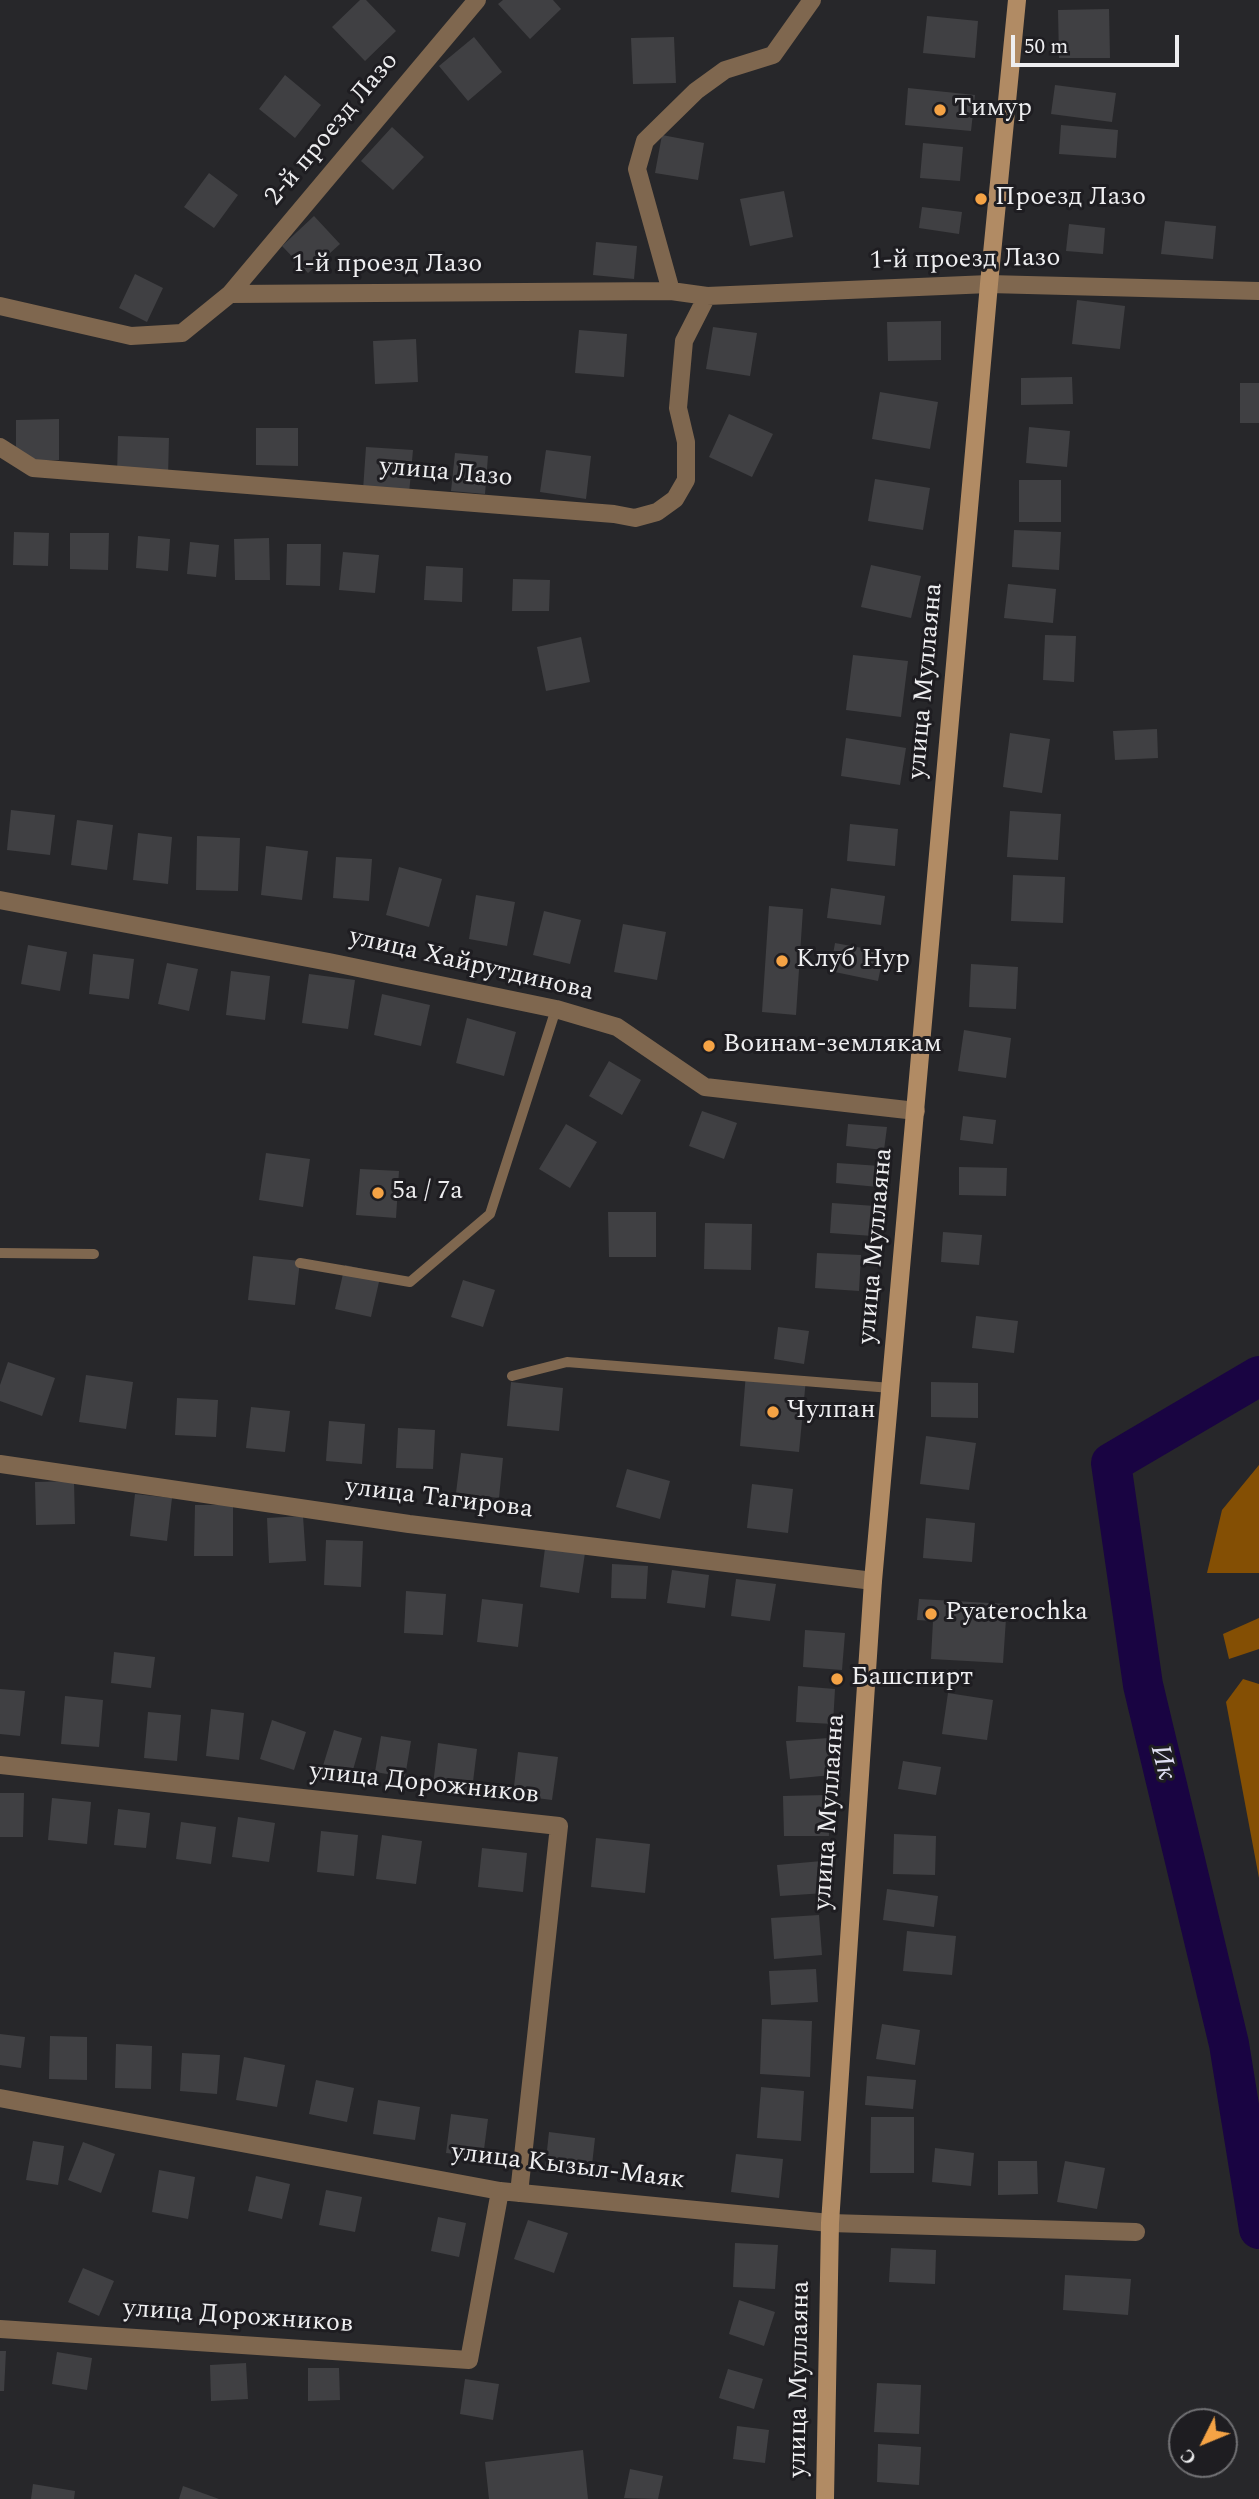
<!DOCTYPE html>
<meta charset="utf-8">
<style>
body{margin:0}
#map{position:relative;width:1259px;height:2499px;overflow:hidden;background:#27272a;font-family:Spectral,serif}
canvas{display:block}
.north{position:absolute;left:1168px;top:2408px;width:70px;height:70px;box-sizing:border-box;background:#1e1d21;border:2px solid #717174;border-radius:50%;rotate:227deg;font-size:19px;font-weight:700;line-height:28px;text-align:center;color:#eeeef0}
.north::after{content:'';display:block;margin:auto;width:24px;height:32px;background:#f5a345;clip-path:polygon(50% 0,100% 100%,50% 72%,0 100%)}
.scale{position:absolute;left:1011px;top:35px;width:168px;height:32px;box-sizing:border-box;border:4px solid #eeeef0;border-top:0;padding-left:9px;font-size:21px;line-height:24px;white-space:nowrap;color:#eeeef0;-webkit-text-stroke:5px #1e1d21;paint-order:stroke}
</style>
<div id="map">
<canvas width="1259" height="2499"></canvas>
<div class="north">С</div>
<div class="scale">50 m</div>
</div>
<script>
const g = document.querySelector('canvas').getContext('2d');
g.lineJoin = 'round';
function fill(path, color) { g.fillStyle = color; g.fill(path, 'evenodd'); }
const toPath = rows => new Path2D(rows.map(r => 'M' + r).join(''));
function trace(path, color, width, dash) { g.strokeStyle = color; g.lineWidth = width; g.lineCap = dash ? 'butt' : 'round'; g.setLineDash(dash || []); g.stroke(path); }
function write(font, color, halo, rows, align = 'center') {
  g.font = font + ' Spectral,serif'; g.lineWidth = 6; g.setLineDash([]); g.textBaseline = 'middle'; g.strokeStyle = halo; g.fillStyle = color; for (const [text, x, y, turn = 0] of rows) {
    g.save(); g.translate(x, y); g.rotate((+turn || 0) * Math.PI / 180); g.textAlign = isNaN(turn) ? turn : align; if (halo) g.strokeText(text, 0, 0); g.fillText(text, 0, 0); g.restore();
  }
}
fill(toPath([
 [1259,1465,1259,1573,1207,1573,1222,1510],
 [1259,1618,1259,1649,1229,1659,1223,1634],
 [1243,1679,1259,1684,1259,1878,1226,1702]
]), '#844f04');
trace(toPath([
 [1259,1376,1111,1463,1143,1685,1229,2044,1259,2229]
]), '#190442', 40);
fill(toPath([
 [360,0,366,0,396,31,365,61,332,27],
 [503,0,553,0,561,9,530,39,498,4],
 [1109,9,1110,58,1059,58,1058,10],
 [927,16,978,21,975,58,923,53],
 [474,37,502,72,468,101,439,66],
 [674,37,676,83,633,84,631,38],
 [285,75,321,105,295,138,259,109],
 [1055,85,1116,93,1112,122,1051,114],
 [908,88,975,95,971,131,905,125],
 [1061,125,1118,130,1116,158,1059,154],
 [392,127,424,157,393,190,361,161],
 [662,135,704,143,698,180,655,173],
 [923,143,963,147,960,181,920,178],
 [209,173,238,195,214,228,184,207],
 [784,191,793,237,750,246,740,199],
 [922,207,962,212,959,234,919,228],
 [314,216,340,244,308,273,282,246],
 [1165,221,1216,226,1213,259,1161,254],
 [1069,224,1105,228,1103,254,1066,251],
 [596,242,637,246,634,279,593,275],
 [135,274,163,288,147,322,119,308],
 [1077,300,1125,306,1120,349,1072,344],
 [941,321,941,360,888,361,887,322],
 [713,327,757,333,750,376,706,369],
 [579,330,627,334,624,377,575,373],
 [416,339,418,382,375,384,373,341],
 [1072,377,1073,404,1021,405,1021,378],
 [1240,383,1259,383,1259,423,1240,423],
 [880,392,938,402,930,449,872,439],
 [729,414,773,434,752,477,709,457],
 [59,419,59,460,16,461,16,420],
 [1029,427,1070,431,1067,467,1026,463],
 [256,428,298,428,298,466,256,465],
 [118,436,169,438,168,477,117,475],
 [366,447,413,450,409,494,363,490],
 [546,450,591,456,586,499,540,492],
 [455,453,488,456,485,494,451,491],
 [875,479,930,488,923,530,868,521],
 [1019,480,1061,480,1061,522,1019,522],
 [1014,530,1061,532,1059,570,1012,567],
 [14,532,49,533,48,566,13,565],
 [70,533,109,533,108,570,70,569],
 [138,536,170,539,168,571,136,568],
 [269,538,270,580,235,580,234,539],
 [190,542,219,545,216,577,187,574],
 [287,544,321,544,320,586,286,585],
 [343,552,379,555,375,593,339,590],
 [871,565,921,576,911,618,861,607],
 [426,566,463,568,462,602,424,600],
 [513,579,550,580,549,611,512,611],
 [1008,584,1056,589,1053,623,1004,618],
 [1045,635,1076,636,1074,682,1043,680],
 [581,637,590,682,546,691,537,647],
 [853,655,908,661,901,717,846,710],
 [1157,729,1158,758,1115,760,1113,731],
 [1010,733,1050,739,1042,793,1003,787],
 [846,738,906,748,900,785,841,776],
 [11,810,55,815,50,855,7,850],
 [1010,811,1061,814,1058,860,1007,857],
 [77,820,113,825,107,870,71,865],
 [850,824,898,829,895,866,847,861],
 [138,833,172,837,168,884,133,880],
 [197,836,240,838,238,891,196,890],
 [266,846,308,851,302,900,261,895],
 [336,857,372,859,369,901,333,898],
 [399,867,442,879,429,927,386,915],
 [1013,875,1065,877,1063,923,1011,921],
 [831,888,885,896,881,925,827,918],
 [476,895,515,902,507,946,469,939],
 [769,906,803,909,796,1015,762,1012],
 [544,911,581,920,570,964,533,955],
 [623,924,666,932,657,980,614,972],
 [835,943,884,952,878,981,830,971],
 [28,945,67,952,60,991,21,984],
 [93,954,134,959,129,999,89,994],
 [167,963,198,969,189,1011,158,1004],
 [971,964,1018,967,1016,1009,969,1007],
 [231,971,270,976,265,1020,226,1015],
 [309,974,355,980,348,1029,302,1023],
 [382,994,430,1005,421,1046,374,1035],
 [467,1018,516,1032,504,1076,456,1063],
 [964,1030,1011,1038,1006,1078,958,1071],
 [609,1061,641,1080,622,1115,589,1096],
 [702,1111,737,1123,724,1159,689,1146],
 [963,1116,996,1120,993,1144,960,1140],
 [566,1124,597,1142,570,1188,539,1169],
 [848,1124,887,1127,884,1150,846,1146],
 [266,1153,310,1159,303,1207,259,1200],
 [837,1163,880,1166,878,1187,836,1183],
 [959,1167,1007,1168,1006,1196,959,1195],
 [360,1169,399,1171,396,1218,356,1215],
 [832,1203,875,1206,873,1236,830,1233],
 [608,1212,656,1212,656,1257,609,1257],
 [705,1223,752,1224,751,1270,704,1269],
 [943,1232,982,1235,979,1265,941,1262],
 [817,1253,861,1255,859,1291,815,1288],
 [253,1256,300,1261,295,1305,248,1300],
 [345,1265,381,1273,371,1317,335,1309],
 [463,1280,495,1290,483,1327,451,1317],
 [976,1316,1018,1321,1014,1353,972,1348],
 [778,1327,809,1331,804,1364,774,1359],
 [8,1362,55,1378,42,1416,0,1401,0,1385],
 [746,1373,806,1379,799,1452,740,1446],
 [86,1375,133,1382,126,1429,79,1422],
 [511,1382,563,1388,559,1431,507,1426],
 [931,1382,978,1383,978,1418,931,1417],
 [177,1398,218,1400,216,1437,175,1435],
 [251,1407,290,1411,285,1452,246,1448],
 [329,1421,365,1424,362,1464,326,1461],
 [398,1428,435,1430,433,1469,396,1468],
 [926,1436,976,1443,969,1490,920,1484],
 [461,1453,503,1458,499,1498,456,1493],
 [627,1469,670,1481,660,1519,616,1507],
 [74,1481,75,1524,36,1525,35,1482],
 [752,1484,793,1489,788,1533,747,1528],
 [135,1494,172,1498,167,1541,130,1536],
 [195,1505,233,1505,233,1556,194,1556],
 [303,1516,306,1561,269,1563,267,1518],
 [926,1518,975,1523,972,1562,923,1558],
 [326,1540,363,1541,361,1587,324,1585],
 [545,1548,585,1553,579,1593,540,1587],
 [612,1564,648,1566,646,1599,611,1598],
 [672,1570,709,1575,705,1608,667,1603],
 [736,1579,776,1584,770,1621,731,1616],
 [406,1591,446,1594,443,1635,404,1633],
 [482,1599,523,1604,518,1647,477,1642],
 [919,1599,1007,1604,1003,1663,931,1659,933,1621,917,1620],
 [805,1630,845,1633,842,1670,803,1667],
 [114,1652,155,1657,151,1688,111,1683],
 [798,1686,835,1689,833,1724,796,1722],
 [0,1689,25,1691,20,1736,0,1734],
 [948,1693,993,1700,987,1740,942,1734],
 [65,1696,103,1700,99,1747,61,1744],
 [211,1709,244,1713,239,1760,206,1756],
 [148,1712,181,1715,177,1761,144,1758],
 [272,1720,306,1732,294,1770,260,1759],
 [334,1730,362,1738,351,1777,322,1769],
 [381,1736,411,1741,405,1777,375,1772],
 [829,1738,832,1775,790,1779,786,1741],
 [438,1743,477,1749,472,1790,433,1785],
 [518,1752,558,1757,552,1800,513,1795],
 [903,1761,941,1767,936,1795,898,1789],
 [0,1793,24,1793,23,1837,0,1837],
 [828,1795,829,1836,784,1836,783,1796],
 [52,1798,91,1802,87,1844,48,1840],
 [118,1809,150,1813,146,1848,114,1845],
 [238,1817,275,1823,269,1862,232,1857],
 [181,1822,216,1827,211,1864,176,1859],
 [321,1831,358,1835,354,1876,317,1872],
 [894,1834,936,1836,935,1875,893,1874],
 [382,1835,422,1841,416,1884,376,1879],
 [596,1838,650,1844,645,1893,591,1887],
 [482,1848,527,1853,523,1892,478,1887],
 [822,1861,825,1893,780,1896,777,1865],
 [887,1889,938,1896,934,1927,883,1920],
 [819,1915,822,1955,774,1959,771,1918],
 [907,1931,956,1936,952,1975,903,1971],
 [816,1969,818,2002,771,2005,769,1971],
 [762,2019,812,2021,810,2077,760,2074],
 [882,2024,920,2030,915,2065,876,2059],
 [0,2034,25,2037,21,2068,0,2065],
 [50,2036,87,2037,87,2080,49,2079],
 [116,2044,152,2046,151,2089,115,2088],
 [182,2053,220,2055,217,2094,180,2091],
 [244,2057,285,2065,277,2107,236,2100],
 [867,2076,916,2080,913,2109,865,2105],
 [316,2080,354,2088,347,2122,309,2114],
 [761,2087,804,2091,801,2141,757,2138],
 [378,2100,420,2107,415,2140,373,2134],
 [451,2114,488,2119,483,2157,446,2153],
 [871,2117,914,2117,914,2173,870,2173],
 [549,2132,595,2138,591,2174,545,2169],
 [33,2141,64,2146,58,2185,26,2180],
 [83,2142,115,2154,101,2193,68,2180],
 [935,2148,974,2153,971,2186,932,2182],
 [736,2154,783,2159,779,2198,731,2192],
 [998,2161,1037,2161,1038,2194,998,2195],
 [1065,2161,1105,2168,1097,2209,1057,2202],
 [159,2170,195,2177,188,2219,152,2212],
 [256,2176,290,2184,282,2219,248,2211],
 [326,2190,362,2197,355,2232,319,2225],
 [438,2217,466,2223,459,2257,431,2251],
 [528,2220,568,2233,554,2273,514,2259],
 [735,2243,778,2245,775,2289,733,2287],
 [891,2248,936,2250,935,2284,889,2282],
 [83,2268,114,2281,99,2316,68,2302],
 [1065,2275,1131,2279,1128,2315,1063,2310],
 [739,2300,775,2312,764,2346,729,2334],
 [0,2351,6,2351,4,2391,0,2391],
 [57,2352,92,2358,87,2390,52,2384],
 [246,2363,248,2399,211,2401,210,2365],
 [308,2368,339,2368,340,2400,308,2401],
 [728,2369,763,2379,754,2409,719,2398],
 [465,2379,499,2384,493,2420,460,2414],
 [877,2383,921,2385,919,2434,874,2432],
 [737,2426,769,2430,765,2463,733,2459],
 [878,2444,921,2447,919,2485,877,2482],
 [583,2450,588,2499,489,2499,485,2462],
 [630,2469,663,2476,658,2499,624,2498],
 [33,2484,75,2491,74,2499,31,2499],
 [183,2486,219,2499,179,2499]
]), '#404043');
trace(toPath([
 [0,1253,94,1254],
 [300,1263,410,1282,490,1214,556,1009],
 [512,1376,567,1362,891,1388]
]), '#7f674f', 10);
trace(toPath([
 [671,291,637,169,645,141,696,91,725,70,773,55,812,0],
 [230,294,671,291,707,296,989,284,1259,291],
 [0,306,131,336,182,333,230,294,477,0],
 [0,447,33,468,614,514,635,518,657,512,675,499,686,480,686,442,678,408,684,341,707,296],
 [0,900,329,962,556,1009,617,1027,705,1087,916,1111],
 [0,1464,409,1524,873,1581],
 [0,1765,559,1826,519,2193],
 [0,2098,500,2191,830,2223,1136,2232],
 [0,2329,469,2360,500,2191]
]), '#7f674f', 18);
trace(toPath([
 [825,2499,830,2223,873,1581,989,284,1017,0]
]), '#b18b64', 18);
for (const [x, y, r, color] of [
 [940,110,7,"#f5a345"],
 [981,199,7,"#f5a345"],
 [782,961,7,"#f5a345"],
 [709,1046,7,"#f5a345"],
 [378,1193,7,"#f5a345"],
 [773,1412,7,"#f5a345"],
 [931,1614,7,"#f5a345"],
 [837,1679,7,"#f5a345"]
]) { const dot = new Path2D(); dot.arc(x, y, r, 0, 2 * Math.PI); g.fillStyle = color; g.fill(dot); trace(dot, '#1e1d21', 2.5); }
write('26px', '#eeeef0', '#1e1d21', [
 ["Тимур",954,110],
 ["Проезд Лазо",995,199],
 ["Клуб Нур",796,961],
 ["Воинам-землякам",723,1046],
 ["5а / 7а",392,1193],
 ["Чулпан",787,1412],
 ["Pyaterochka",945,1614],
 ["Башспирт",851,1679]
], 'left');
write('26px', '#eeeef0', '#1e1d21', [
 ["2-й проезд Лазо",333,130,-50],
 ["1-й проезд Лазо",965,261,-1],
 ["1-й проезд Лазо",387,266],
 ["улица Лазо",446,474,5],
 ["улица Муллаяна",927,681,-85],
 ["улица Хайрутдинова",471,966,13],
 ["улица Муллаяна",877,1246,-85],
 ["улица Тагирова",439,1500,7],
 ["улица Дорожников",424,1785,6],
 ["улица Муллаяна",831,1812,-86],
 ["улица Кызыл-Маяк",568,2168,7],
 ["улица Дорожников",238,2318,4],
 ["улица Муллаяна",801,2379,-89]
]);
write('italic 28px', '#dfdef2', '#1e1d21', [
 ["Ик",1161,1763,76]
]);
</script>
